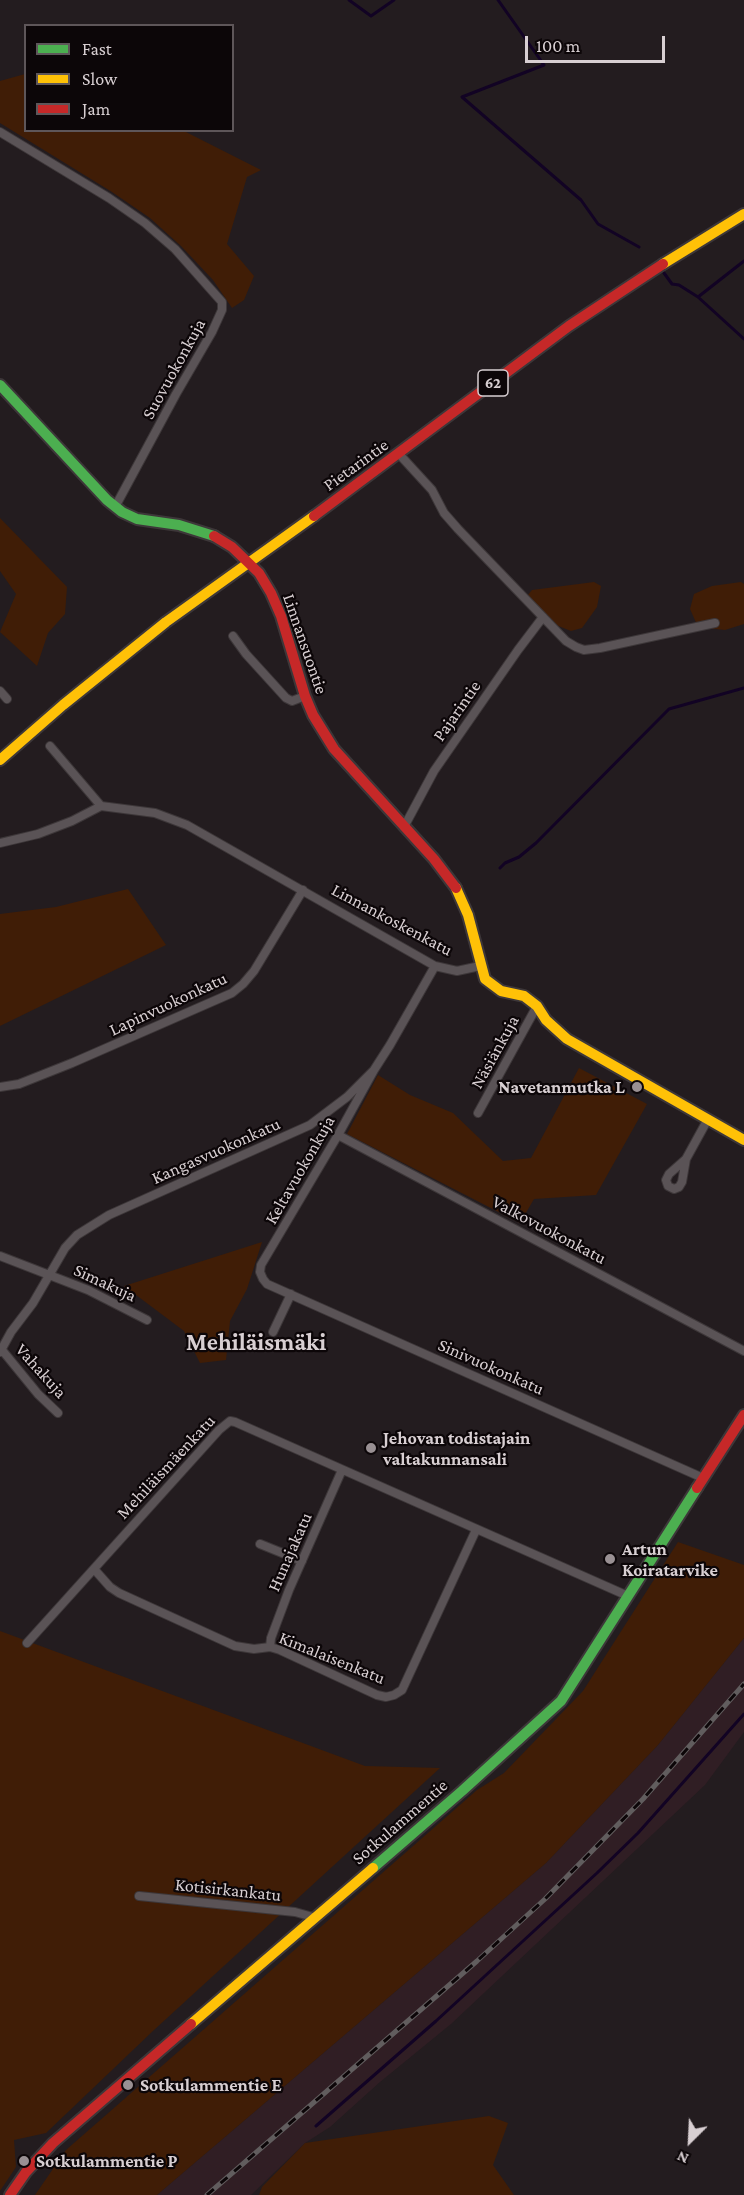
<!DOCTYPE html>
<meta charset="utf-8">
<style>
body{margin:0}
#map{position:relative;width:744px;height:2195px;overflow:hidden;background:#231c1f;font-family:"Crimson Pro",serif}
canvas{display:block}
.legend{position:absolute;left:24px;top:24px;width:210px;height:108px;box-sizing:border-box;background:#0c0608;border:2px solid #5e5659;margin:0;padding:8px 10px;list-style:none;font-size:18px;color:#d8cfd2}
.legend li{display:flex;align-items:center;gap:12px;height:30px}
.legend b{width:30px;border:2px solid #5e5659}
.north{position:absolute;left:660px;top:2111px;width:60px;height:60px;-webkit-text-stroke:4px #0c0608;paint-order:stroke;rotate:204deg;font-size:16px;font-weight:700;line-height:24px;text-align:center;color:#d8cfd2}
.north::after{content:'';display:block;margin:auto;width:21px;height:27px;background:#d8cfd2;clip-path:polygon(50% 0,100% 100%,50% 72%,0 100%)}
.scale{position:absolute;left:525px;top:36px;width:140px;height:27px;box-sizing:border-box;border:3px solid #d8cfd2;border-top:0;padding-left:8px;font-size:18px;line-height:21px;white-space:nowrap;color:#d8cfd2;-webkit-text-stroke:4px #0c0608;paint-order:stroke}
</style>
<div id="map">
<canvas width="744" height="2195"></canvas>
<ul class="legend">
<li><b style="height:8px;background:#4caf50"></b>Fast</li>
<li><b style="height:8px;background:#ffc107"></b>Slow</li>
<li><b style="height:8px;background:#c62828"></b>Jam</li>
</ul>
<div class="north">N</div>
<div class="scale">100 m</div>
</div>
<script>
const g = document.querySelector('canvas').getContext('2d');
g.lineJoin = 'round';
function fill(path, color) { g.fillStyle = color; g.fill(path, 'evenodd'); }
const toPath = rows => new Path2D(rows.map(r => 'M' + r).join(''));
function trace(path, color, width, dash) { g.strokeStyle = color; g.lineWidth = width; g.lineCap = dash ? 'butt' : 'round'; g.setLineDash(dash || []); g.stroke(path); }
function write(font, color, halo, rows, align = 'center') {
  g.font = font + ' "Crimson Pro",serif'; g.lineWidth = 4.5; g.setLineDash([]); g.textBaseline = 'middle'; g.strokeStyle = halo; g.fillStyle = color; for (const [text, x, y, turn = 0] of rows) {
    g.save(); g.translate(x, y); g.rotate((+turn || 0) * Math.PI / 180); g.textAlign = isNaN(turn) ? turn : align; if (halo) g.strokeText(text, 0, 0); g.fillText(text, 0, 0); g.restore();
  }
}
fill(toPath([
 [744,1638,744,1732,705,1785,451,2024,380,2082,330,2127,305,2143,251,2195,157,2195,546,1863,658,1745]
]), '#301e24');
fill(toPath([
 [25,74,26,130,184,131,261,170,247,177,227,244,254,276,244,300,232,308,213,280,181,246,150,218,112,192,0,123,0,81],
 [0,518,67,587,65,614,48,633,37,666,0,632,16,594,0,571],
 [594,582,601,586,597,607,582,628,571,631,556,625,527,596,532,590],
 [741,582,744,584,744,624,725,630,698,627,690,609,694,594,712,586],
 [128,889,166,945,0,1026,0,914,56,907],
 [579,1068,647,1104,596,1195,534,1199,520,1223,347,1134,378,1075,410,1095,453,1113,503,1161,531,1158],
 [262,1242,247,1289,230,1321,226,1360,200,1363,184,1331,124,1286],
 [678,1542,744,1565,744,1638,658,1745,546,1863,157,2195,35,2195,66,2150,477,1790,504,1773,583,1691],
 [0,1631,365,1766,440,1768,154,2030,46,2133,14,2140,16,2167,0,2191],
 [489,2116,508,2123,493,2165,514,2195,259,2195,262,2187,305,2143]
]), '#401d06');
trace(toPath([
 [349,0,371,16,394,0],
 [498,0,544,65,462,97,581,200,598,224,639,247],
 [664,273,672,284,679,285,698,297,744,339],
 [698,297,744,261],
 [500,868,505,863,519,857,536,843,669,709,744,688],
 [316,2126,436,2021,597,1873,638,1833,744,1714]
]), '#120324', 3);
const street = toPath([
 [0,132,109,198,145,223,175,249,222,302,222,310,212,332,176,394,115,507],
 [399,454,432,490,444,513,458,529,566,641,576,647,584,650,600,648,715,623],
 [233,636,246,654,286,698,292,701,305,696],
 [0,691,7,699],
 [50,746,101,806,155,813,187,825,435,966,457,971,480,966],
 [404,827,434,771,518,650,543,617],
 [0,843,38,834,72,821,101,806],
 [374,1070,338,1135,261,1265,260,1272,263,1279,267,1284,703,1478],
 [0,1087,19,1084,72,1063,232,993,243,984,254,971,303,890],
 [478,1113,537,1006],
 [338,1135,744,1351],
 [686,1159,669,1174,666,1180,668,1186,674,1189,679,1187,682,1182,686,1159,708,1119],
 [0,1256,88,1290,147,1320],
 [273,1332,291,1294],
 [2,1350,38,1394,58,1413],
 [0,1352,11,1332,33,1303,65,1248,77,1235,109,1215,310,1125,347,1097,374,1070,390,1045,435,966],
 [260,1544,302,1561],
 [94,1569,110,1587,119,1593,235,1646,254,1649,270,1647,280,1650,377,1695,386,1697,394,1695,402,1690,476,1530],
 [27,1643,219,1430,230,1421,235,1422,628,1596],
 [270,1647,271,1638,289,1590,342,1470],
 [139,1896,295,1912,313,1917]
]);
const fast = toPath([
 [0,385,107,500,122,512,137,519,179,525,214,536],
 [373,1868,462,1791,561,1701,697,1488]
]);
const slow = toPath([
 [663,264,744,214],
 [0,760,63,705,166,622,314,516],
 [456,888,468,915,485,979,501,991,524,996,537,1006,546,1020,567,1039,744,1140],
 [191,2024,373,1868]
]);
const jam = toPath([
 [314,516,569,326,663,264],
 [214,536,232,547,259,573,271,593,281,616,305,696,313,715,334,749,434,859,456,888],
 [697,1488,744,1415],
 [10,2195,26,2172,53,2143,191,2024]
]);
trace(street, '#3d3739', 10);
trace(fast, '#3d3739', 14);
trace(slow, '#3d3739', 14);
trace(jam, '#3d3739', 14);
trace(street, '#5a5356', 8);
trace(fast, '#4caf50', 10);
trace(slow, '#ffc107', 10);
trace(jam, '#c62828', 10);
const rail = toPath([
 [207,2195,477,1961,545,1899,643,1799,744,1684]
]);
trace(rail, '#615d5e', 5);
trace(rail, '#0c0608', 3, [9]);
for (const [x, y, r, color] of [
 [637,1087,6,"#999093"],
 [371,1448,6,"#999093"],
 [610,1559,6,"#999093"],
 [128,2085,6,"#999093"],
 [24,2161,6,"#999093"]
]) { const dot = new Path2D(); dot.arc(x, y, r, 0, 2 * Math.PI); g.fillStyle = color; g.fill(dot); trace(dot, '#0c0608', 2); }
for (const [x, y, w] of [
 [493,383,30]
]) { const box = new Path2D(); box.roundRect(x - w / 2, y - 13, w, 26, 4.5); g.fillStyle = '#0c0608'; g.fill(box); trace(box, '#d8cfd2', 1.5); }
write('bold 16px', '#d8cfd2', null, [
 ["62",493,383]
]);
write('18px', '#d8cfd2', '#0c0608', [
 ["Suovuokonkuja",174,369,-61],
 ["Pietarintie",356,465,-36],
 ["Linnansuontie",305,644,71],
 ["Pajarintie",457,711,-55],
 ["Linnankoskenkatu",392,920,28],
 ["Lapinvuokonkatu",168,1004,-25],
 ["Näsiänkuja",495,1052,-61],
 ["Kangasvuokonkatu",216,1151,-24],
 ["Keltavuokonkuja",300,1170,-60],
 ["Valkovuokonkatu",549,1230,28],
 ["Simakuja",105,1283,25],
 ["Sinivuokonkatu",491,1367,24],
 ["Vahakuja",41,1371,48],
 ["Mehiläismäenkatu",166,1467,-47],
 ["Hunajakatu",290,1552,-66],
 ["Kimalaisenkatu",332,1658,22],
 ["Sotkulammentie",400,1822,-41],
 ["Kotisirkankatu",228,1890,6]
]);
write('bold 18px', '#d8cfd2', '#0c0608', [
 ["Navetanmutka L",625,1087,"right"],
 ["Jehovan todistajain",383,1438],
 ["valtakunnansali",383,1459],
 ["Artun",622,1549],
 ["Koiratarvike",622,1570],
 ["Sotkulammentie E",140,2085],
 ["Sotkulammentie P",36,2161]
], 'left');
write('bold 24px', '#d8cfd2', '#0c0608', [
 ["Mehiläismäki",256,1343]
]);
</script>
